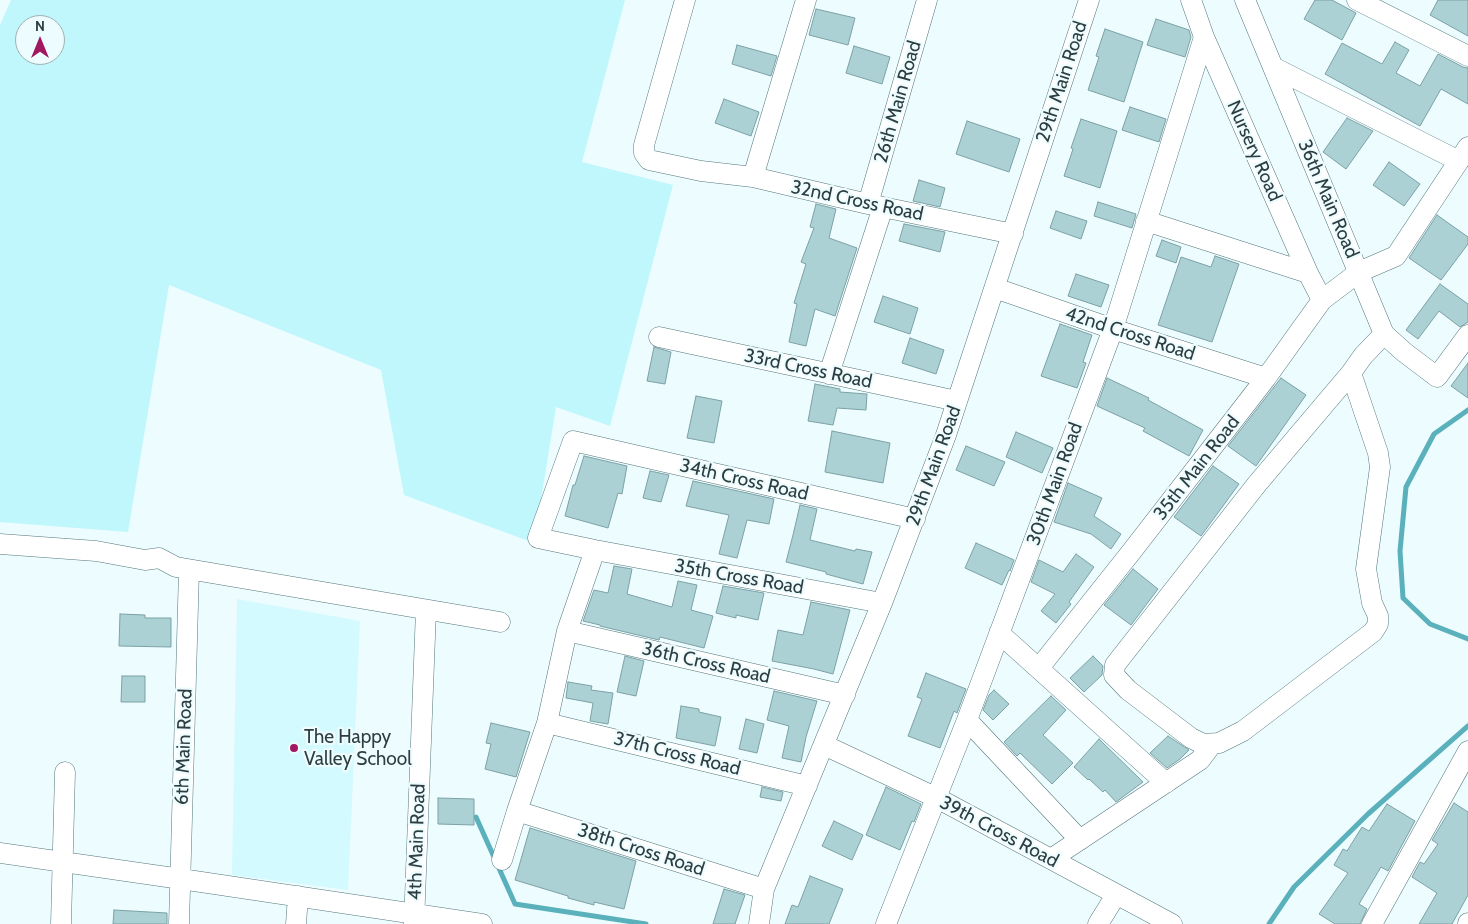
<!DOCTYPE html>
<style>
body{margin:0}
#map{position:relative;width:1468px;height:924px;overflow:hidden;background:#edfcfe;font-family:Cabin,sans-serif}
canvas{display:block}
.north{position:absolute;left:15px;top:15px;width:50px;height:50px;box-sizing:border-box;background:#edfcfe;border:1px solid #a1b0b2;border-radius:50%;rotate:0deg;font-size:14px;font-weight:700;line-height:20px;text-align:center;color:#2e3d3f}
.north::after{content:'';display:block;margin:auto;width:18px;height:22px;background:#a11761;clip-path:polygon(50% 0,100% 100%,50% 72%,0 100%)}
</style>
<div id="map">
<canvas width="1468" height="924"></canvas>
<div class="north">N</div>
</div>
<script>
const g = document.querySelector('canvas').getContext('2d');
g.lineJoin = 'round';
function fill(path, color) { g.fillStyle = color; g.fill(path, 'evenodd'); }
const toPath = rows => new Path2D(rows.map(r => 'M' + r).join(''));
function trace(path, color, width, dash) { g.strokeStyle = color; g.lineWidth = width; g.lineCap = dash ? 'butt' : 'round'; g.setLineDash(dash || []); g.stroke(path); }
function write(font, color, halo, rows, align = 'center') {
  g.font = font + ' Cabin,sans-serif'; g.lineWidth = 4.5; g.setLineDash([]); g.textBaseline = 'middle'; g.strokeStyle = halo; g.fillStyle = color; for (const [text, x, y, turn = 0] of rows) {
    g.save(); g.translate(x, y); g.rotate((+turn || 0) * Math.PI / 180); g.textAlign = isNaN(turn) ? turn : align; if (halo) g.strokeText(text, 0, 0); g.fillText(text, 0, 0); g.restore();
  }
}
fill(toPath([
 [237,599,360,621,348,890,232,875]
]), '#d3fafe');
fill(toPath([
 [11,0,625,0,582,162,673,185,610,426,556,407,534,543,404,495,381,370,169,285,128,532,0,522,0,25],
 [25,25,55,25,55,55,25,55]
]), '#bff7fd');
trace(toPath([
 [1468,410,1434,434,1406,487,1400,551,1403,598,1430,624,1468,639],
 [476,817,515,904,646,924],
 [1269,924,1294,887,1368,814,1468,726]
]), '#5bb1bb', 5);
const building = toPath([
 [1315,0,1332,0,1356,13,1342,40,1304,19,1315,0],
 [1438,0,1468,0,1468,36,1430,15,1438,0],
 [816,9,855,18,848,45,809,35,816,9],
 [1156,19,1189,30,1191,37,1185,57,1147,45,1156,19],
 [1105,29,1143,42,1124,102,1088,90,1099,57,1096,56,1105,29],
 [1395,42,1409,50,1396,73,1420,86,1438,54,1463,67,1468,68,1468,104,1441,89,1420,126,1325,74,1342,43,1382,64,1395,42],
 [737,45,777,56,771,76,732,64,737,45],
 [854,46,890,57,882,84,846,73,854,46],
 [724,99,759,112,751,136,715,123,724,99],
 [1130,107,1166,119,1159,142,1122,130,1130,107],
 [1347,118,1373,131,1346,169,1323,152,1347,118],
 [1081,119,1117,131,1100,188,1064,176,1073,149,1071,148,1081,119],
 [967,121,1020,139,1009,172,956,154,967,121],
 [1389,162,1420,184,1404,206,1373,185,1389,162],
 [919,180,945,188,940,207,913,201,919,180],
 [1098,202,1136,214,1132,228,1094,216,1098,202],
 [816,204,836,209,829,238,857,248,835,316,815,309,806,346,789,342,797,304,794,303,806,264,801,262,814,228,810,227,816,204],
 [1056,211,1087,221,1081,239,1050,228,1056,211],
 [1437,215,1468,237,1468,244,1441,280,1409,258,1437,215],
 [904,224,945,232,940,252,899,241,904,224],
 [1162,240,1181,247,1176,263,1156,256,1162,240],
 [1215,256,1239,264,1212,342,1158,325,1181,257,1211,267,1215,256],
 [1076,274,1109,285,1101,307,1068,296,1076,274],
 [1440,284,1468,304,1468,322,1460,327,1439,311,1418,339,1406,330,1440,284],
 [883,296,918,308,910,334,874,322,883,296],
 [1060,324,1092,335,1083,362,1086,363,1077,388,1041,376,1060,324],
 [910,338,944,350,936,374,902,363,910,338],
 [654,347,671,352,665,384,647,381,654,347],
 [1468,363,1468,398,1451,386,1468,363],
 [1107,378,1149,398,1148,400,1203,430,1189,456,1143,431,1145,428,1097,406,1107,378],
 [1281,378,1306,395,1256,466,1228,446,1281,378],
 [815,384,840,389,840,392,867,394,866,410,837,408,833,425,808,421,815,384],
 [696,396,722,401,714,443,687,438,696,396],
 [832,431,890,443,883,483,825,472,832,431],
 [1016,432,1053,448,1042,473,1006,457,1016,432],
 [966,446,1005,462,994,486,956,470,966,446],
 [584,456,627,466,622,494,618,493,608,528,565,516,573,485,575,485,584,456],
 [1213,466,1239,484,1201,536,1174,517,1213,466],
 [650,471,669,475,661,502,643,498,650,471],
 [693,481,774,499,769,524,747,520,737,558,719,554,729,515,686,506,693,481],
 [1068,483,1102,498,1094,516,1121,534,1111,549,1091,534,1054,522,1068,483],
 [800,505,817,509,810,540,855,551,856,549,872,552,863,584,826,574,826,572,786,562,793,535,800,505],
 [976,543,1014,560,1010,571,1009,570,1002,585,965,568,976,543],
 [1076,554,1094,567,1069,602,1071,604,1056,623,1041,611,1055,594,1031,582,1039,560,1063,572,1076,554],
 [614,566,632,569,627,594,672,607,678,581,697,585,691,610,713,616,704,648,660,637,659,640,600,626,600,625,583,621,594,590,608,593,614,566],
 [1133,569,1158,589,1131,625,1104,605,1133,569],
 [723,586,764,593,758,620,736,615,736,618,716,613,723,586],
 [811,602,850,610,833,674,814,669,772,661,778,630,803,635,811,602],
 [120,614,145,615,145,618,171,618,171,647,119,646,120,614],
 [625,656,644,661,636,696,617,692,625,656],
 [1093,656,1103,666,1102,675,1084,692,1070,678,1093,656],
 [926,673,966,689,957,713,954,711,940,748,908,736,922,699,917,697,926,673],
 [122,676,145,676,145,702,121,702,122,676],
 [568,682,592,686,591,690,613,693,608,724,590,721,593,703,566,698,568,682],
 [994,690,1009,704,993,720,983,710,989,695,994,690],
 [774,691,817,701,806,737,801,762,782,758,789,726,767,720,774,691],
 [1051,696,1066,710,1043,735,1073,763,1052,784,1020,753,1017,756,1004,742,1051,696],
 [681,706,699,709,699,712,721,717,715,746,676,738,681,706],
 [746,719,764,724,757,753,739,749,746,719],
 [491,723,530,732,516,777,485,769,491,744,486,743,491,723],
 [1168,736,1189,750,1180,759,1167,768,1150,753,1168,736],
 [1099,739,1143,782,1116,802,1105,790,1103,792,1089,779,1088,780,1074,767,1099,739],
 [762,787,783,792,781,801,760,797,762,787],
 [886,787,921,804,914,822,912,821,900,850,866,835,886,787],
 [438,798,474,799,474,825,438,824,438,798],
 [1454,803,1468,812,1468,895,1452,924,1419,924,1437,893,1412,877,1420,862,1424,864,1438,844,1432,840,1454,803],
 [1387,804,1415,821,1388,871,1381,867,1359,904,1367,909,1360,924,1335,924,1319,914,1348,873,1334,865,1343,849,1347,851,1362,827,1369,831,1387,804],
 [834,821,863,835,852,860,822,846,834,821],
 [530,828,636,861,624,909,594,902,594,905,568,898,568,896,515,880,530,828],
 [810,876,843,889,829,924,785,924,792,905,798,907,810,876],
 [724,889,745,895,735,924,713,924,724,889],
 [114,910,167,913,167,924,113,924,114,910]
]);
fill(building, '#abd1d5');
trace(building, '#7ca1a5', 1);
const minor = toPath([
 [685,0,644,145,644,153,649,160,701,171,753,177,868,204,1013,234],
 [1191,0,1204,37,1308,273,1322,300],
 [1245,0,1384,334,1404,352,1437,377,1468,335],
 [1357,0,1468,56],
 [1273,67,1459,161],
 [753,177,806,0],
 [868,204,927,0],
 [1146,221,1308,273],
 [995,288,1113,329,1266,378],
 [659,337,957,401],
 [1351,373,1257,484,1115,665,1114,675,1128,690,1191,738,1203,744,1219,743,1243,731,1373,632,1378,624,1378,616,1372,603,1366,569,1380,467,1378,453,1351,373,1363,356,1384,334],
 [829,374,883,207],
 [0,544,96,551,145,560,159,558,176,567,500,622],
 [882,603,595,550,538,538,573,441,915,519],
 [567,631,845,695],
 [999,633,1166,783],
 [1039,668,1132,551,1266,378,1322,300,1359,272,1396,256,1468,147],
 [967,720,1080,840],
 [547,723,807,786],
 [824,745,937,798,1172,924],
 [517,811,764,889],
 [0,853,181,879,482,924],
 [1051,859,1200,760,1212,744],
 [502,860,517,811,547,723,567,631,595,550],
 [61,924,65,772],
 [179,924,189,570],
 [296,924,298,896],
 [414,924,426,610],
 [759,924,764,889,882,603,946,435,1089,0],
 [886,924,967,720,1113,329,1204,37],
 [1098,924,1116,895],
 [1372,924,1468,751],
 [1468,924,1468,923]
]);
trace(minor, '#54777b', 21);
trace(minor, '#fff', 20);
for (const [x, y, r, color] of [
 [294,748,5,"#a11761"]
]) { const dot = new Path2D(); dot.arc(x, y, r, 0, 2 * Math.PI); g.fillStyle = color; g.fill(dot); trace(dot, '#edfcfe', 2); }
write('19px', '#2e3d3f', '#edfcfe', [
 ["29th Main Road",1062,82,-72],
 ["26th Main Road",898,102,-74],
 ["Nursery Road",1254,151,66],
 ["36th Main Road",1328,199,67],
 ["32nd Cross Road",857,201,12],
 ["42nd Cross Road",1130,334,18],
 ["33rd Cross Road",808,369,12],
 ["29th Main Road",934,466,-70],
 ["35th Main Road",1197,468,-52],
 ["34th Cross Road",744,480,13],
 ["30th Main Road",1055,484,-70],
 ["35th Cross Road",739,577,10],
 ["36th Cross Road",706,663,13],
 ["6th Main Road",184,747,-88],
 ["37th Cross Road",677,754,14],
 ["39th Cross Road",999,832,28],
 ["4th Main Road",417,842,-88],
 ["38th Cross Road",641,850,18]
]);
write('19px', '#2e3d3f', '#edfcfe', [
 ["The Happy",304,737],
 ["Valley School",304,759]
], 'left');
</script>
